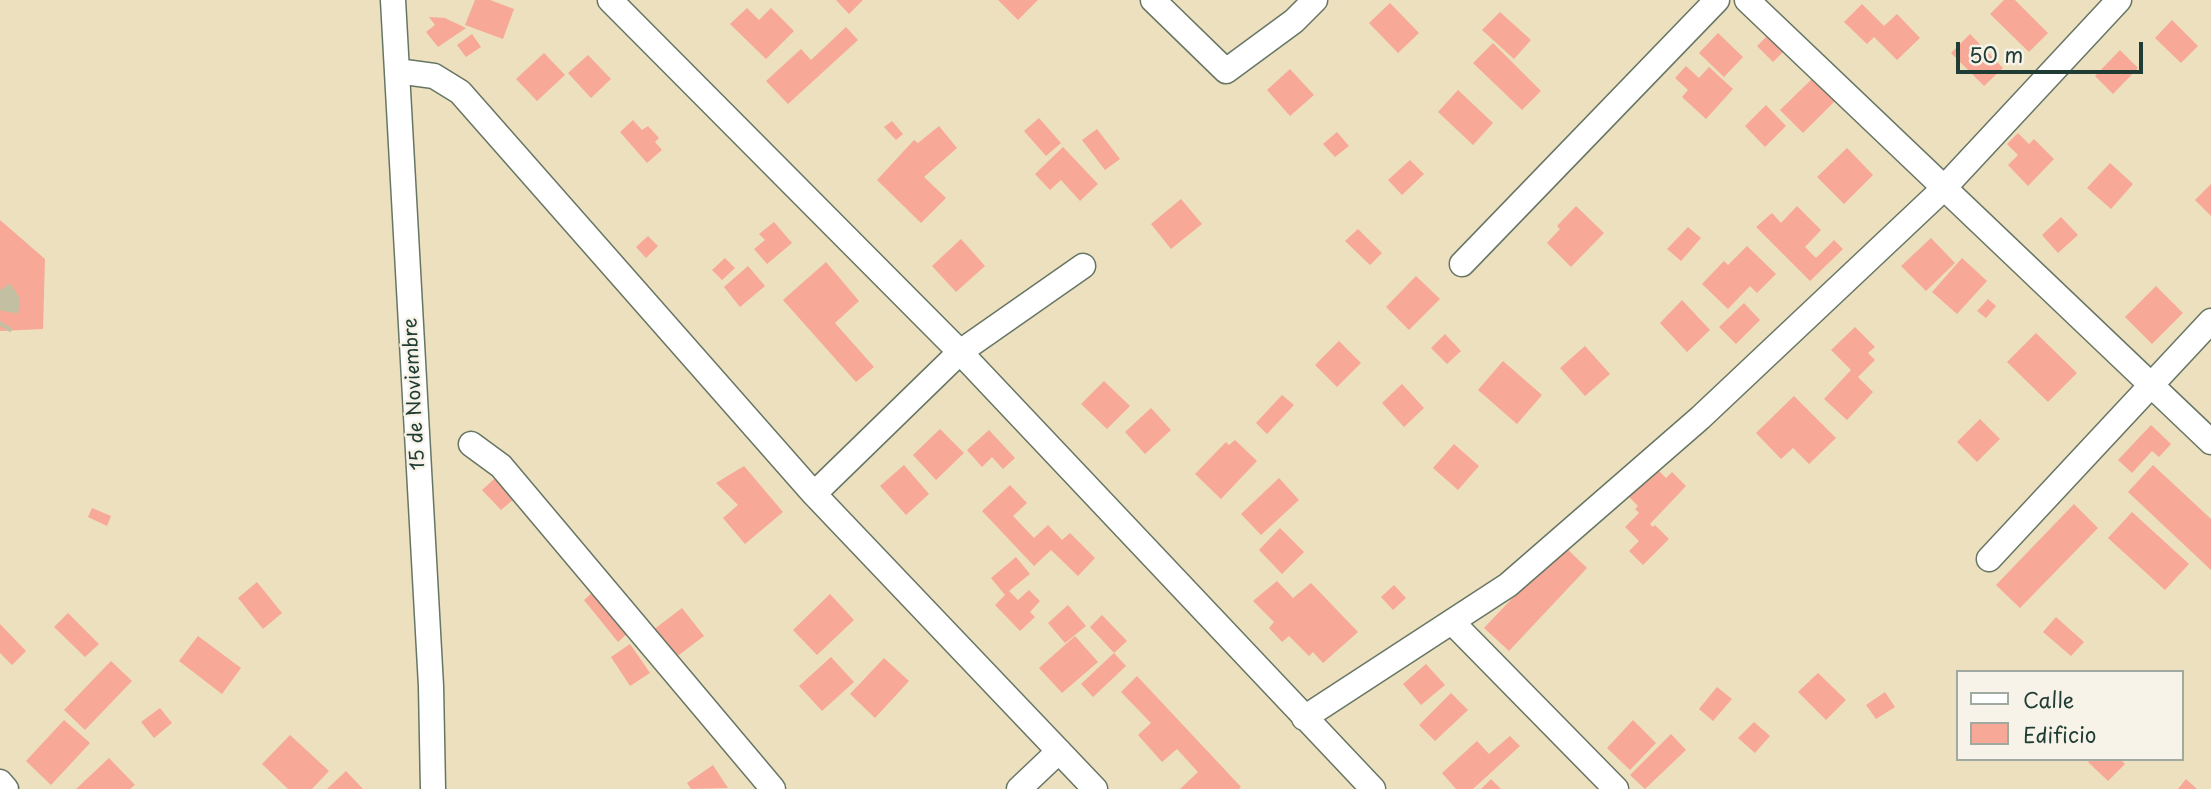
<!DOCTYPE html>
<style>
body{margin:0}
#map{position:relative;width:2211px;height:789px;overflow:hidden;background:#ece0be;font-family:"Playpen Sans",sans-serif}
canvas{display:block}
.legend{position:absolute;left:1956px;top:670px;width:228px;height:91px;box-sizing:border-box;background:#f7f3e8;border:2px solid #a1aaa0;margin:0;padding:9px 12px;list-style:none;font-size:21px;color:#1f3d34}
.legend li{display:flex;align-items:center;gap:14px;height:35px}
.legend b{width:35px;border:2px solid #a1aaa0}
.scale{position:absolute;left:1956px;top:42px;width:187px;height:32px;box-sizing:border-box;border:4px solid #1f3d34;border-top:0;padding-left:9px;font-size:21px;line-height:24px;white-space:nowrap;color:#1f3d34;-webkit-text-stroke:5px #f7f3e8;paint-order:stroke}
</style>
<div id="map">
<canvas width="2211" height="789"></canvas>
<ul class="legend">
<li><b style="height:9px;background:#fff"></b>Calle</li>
<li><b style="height:19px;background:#f7a896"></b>Edificio</li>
</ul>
<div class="scale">50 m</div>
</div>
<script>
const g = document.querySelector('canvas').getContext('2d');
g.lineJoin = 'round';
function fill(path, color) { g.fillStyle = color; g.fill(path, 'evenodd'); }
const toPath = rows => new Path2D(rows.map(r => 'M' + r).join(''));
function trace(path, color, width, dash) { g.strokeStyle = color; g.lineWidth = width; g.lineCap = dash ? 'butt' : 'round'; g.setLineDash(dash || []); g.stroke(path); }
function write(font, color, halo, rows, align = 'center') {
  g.font = font + ' "Playpen Sans",sans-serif'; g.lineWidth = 5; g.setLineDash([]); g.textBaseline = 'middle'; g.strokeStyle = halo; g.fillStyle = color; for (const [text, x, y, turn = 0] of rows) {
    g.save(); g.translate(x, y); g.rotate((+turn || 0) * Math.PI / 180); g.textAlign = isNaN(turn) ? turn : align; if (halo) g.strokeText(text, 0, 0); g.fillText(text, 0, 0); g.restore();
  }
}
fill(toPath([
 [475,0,490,0,514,9,503,39,465,25],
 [836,0,863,0,849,14],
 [998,0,1038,0,1018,20],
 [2004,0,2015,0,2048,33,2029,52,1990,14],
 [1390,3,1419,33,1398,53,1369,23],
 [1862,4,1884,26,1897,14,1920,38,1897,60,1874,37,1867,44,1844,22],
 [747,8,759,20,771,8,794,31,766,59,730,24],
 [1500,12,1531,40,1514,59,1482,30],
 [429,17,445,18,466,28,438,47,426,32,435,25],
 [2172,20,2198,46,2181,63,2155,38],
 [846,27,858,40,788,104,766,81,801,49,811,60],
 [1718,33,1743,57,1724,77,1699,53],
 [472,34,481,47,466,57,457,45],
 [1970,34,2003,68,1984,86,1951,53],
 [1768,35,1784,51,1773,62,1757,46],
 [1493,43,1541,91,1522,110,1473,63],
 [2120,50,2138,68,2113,94,2095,76],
 [544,53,565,75,537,101,516,79],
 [588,55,611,79,591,98,568,73],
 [1686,66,1699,78,1709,67,1733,89,1706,119,1682,97,1688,90,1675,78],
 [1290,69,1314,95,1290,116,1267,90],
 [1815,76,1838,98,1803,133,1780,110],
 [1458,90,1493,123,1473,145,1438,112],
 [1766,105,1786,126,1765,147,1745,126],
 [1039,118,1061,143,1046,156,1024,131],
 [633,120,642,130,648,126,659,138,655,142,662,150,647,163,620,132],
 [892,121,903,134,896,140,884,127],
 [939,126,957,148,924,177,946,198,921,223,877,180,914,140,918,143],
 [1097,129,1120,159,1105,170,1082,140],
 [1337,132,1349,146,1335,157,1323,144],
 [2018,133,2029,144,2034,139,2054,159,2028,186,2008,165,2018,155,2007,144],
 [1063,147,1098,184,1080,201,1061,180,1050,190,1035,174],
 [1847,148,1873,175,1844,204,1817,177],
 [1410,160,1424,174,1402,195,1388,180],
 [2110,163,2133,184,2111,209,2087,188],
 [2211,184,2211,216,2195,200],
 [1181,199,1202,224,1171,249,1151,224],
 [1576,206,1604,233,1571,267,1547,243,1560,229,1557,226],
 [1797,206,1821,230,1805,247,1816,258,1834,240,1843,249,1810,281,1756,227,1772,213,1781,223],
 [2061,217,2078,235,2058,253,2042,235],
 [0,220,45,259,43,329,0,331],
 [774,222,792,243,767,264,754,249,765,240,759,234],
 [1688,227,1701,238,1681,261,1667,249],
 [1358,229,1382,253,1370,265,1345,241],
 [648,236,658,246,646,258,636,247],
 [1931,238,1955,263,1926,291,1901,266],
 [961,239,985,266,956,292,932,266],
 [1747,246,1776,274,1757,293,1750,286,1728,309,1702,284,1724,261,1728,265],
 [725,258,735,268,722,280,712,270],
 [1962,258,1987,281,1957,314,1932,292],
 [826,262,859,301,835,323,874,367,856,382,783,300],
 [748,266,765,286,740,307,724,287],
 [1416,276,1440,299,1409,330,1386,307],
 [2156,286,2183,313,2152,344,2125,317],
 [1988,299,1996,306,1986,318,1977,311],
 [1682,300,1710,330,1687,352,1660,323],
 [1744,303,1760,320,1736,344,1719,327],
 [1855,327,1875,347,1868,353,1875,360,1858,377,1873,392,1847,420,1824,399,1851,370,1831,350],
 [2036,333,2077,373,2048,402,2007,362],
 [1445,334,1461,351,1447,364,1431,348],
 [1339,341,1361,363,1337,387,1315,365],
 [1585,346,1610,374,1585,396,1560,368],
 [1503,361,1542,395,1517,424,1478,390],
 [1104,381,1130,406,1107,429,1081,404],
 [1402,384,1424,408,1404,427,1382,403],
 [1282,395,1294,405,1267,434,1256,423],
 [1794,396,1836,438,1809,464,1793,448,1781,459,1756,433],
 [1151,408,1171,430,1145,454,1125,432],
 [1980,419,2000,439,1977,462,1957,442],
 [2151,425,2171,444,2159,457,2152,451,2132,473,2118,460],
 [940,429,964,453,936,480,913,455],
 [989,430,1015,458,1003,469,992,457,982,467,967,450],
 [1235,440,1257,461,1221,499,1195,474,1226,442,1229,445],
 [1454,444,1479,466,1458,490,1433,468],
 [1647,459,1666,478,1672,472,1686,486,1650,524,1653,527,1655,525,1669,539,1643,565,1629,551,1639,541,1625,527,1639,513,1635,509,1638,506,1620,488],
 [904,465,929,494,906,515,880,486],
 [2153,465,2211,519,2211,570,2128,492],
 [744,466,783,512,745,544,723,518,738,505,716,483],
 [502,472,521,493,501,510,482,490],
 [1279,478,1299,500,1261,535,1241,514],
 [1010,485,1027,503,1013,516,1034,538,1048,525,1062,540,1070,533,1095,558,1078,576,1051,550,1034,566,982,511],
 [2074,504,2098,528,2020,608,1996,585],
 [92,508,111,516,107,526,88,517],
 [2132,512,2189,564,2165,590,2108,538],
 [1280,528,1304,552,1282,574,1259,550],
 [1563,545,1587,568,1509,651,1484,628],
 [1016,557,1030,574,1009,591,1018,600,1029,590,1040,601,1030,612,1035,617,1020,631,995,605,1005,595,991,578],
 [1277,581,1293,598,1311,583,1358,632,1323,663,1313,652,1309,656,1289,636,1282,642,1269,628,1274,622,1253,601],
 [257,582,282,613,263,629,238,598],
 [1394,585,1406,598,1393,610,1381,597],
 [594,591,628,633,618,642,584,600],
 [830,594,854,620,817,655,793,630],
 [1068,605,1086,626,1065,643,1048,623],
 [682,608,704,636,675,658,653,630],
 [68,613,99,644,85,657,54,627],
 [1102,615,1127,641,1114,653,1126,666,1093,697,1081,684,1114,653,1090,627],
 [2056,617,2084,642,2071,656,2043,632],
 [0,624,26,651,12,665,0,653],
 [198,636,241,668,222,694,179,661],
 [1075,636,1098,662,1062,693,1039,668],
 [630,644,650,673,630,686,611,657],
 [831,657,854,682,822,711,799,686],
 [884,658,909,681,875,718,850,694],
 [111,661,132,681,85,730,64,710],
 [1426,664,1445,685,1421,705,1403,684],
 [1818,673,1846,700,1826,720,1798,692],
 [1137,676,1241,787,1239,789,1180,789,1198,772,1177,749,1162,762,1138,735,1151,723,1121,692],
 [1717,687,1732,699,1713,721,1699,709],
 [1885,692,1895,707,1876,719,1866,705],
 [1451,693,1468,710,1435,741,1419,725],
 [160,708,172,723,154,738,141,722],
 [64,720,90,743,51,785,26,761],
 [1633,720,1656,743,1630,770,1607,748],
 [1754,722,1770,736,1755,753,1738,738],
 [1671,734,1686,750,1645,789,1630,775],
 [290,735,329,771,312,789,288,789,262,764],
 [1510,736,1520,746,1473,789,1456,789,1442,773,1477,741,1489,754],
 [109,758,135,785,130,789,76,789],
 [2091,759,2120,759,2125,764,2108,781,2088,762],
 [713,765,728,788,691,789,687,783],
 [346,771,363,789,327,789],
 [1491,779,1501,789,1481,789],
 [2186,779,2197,789,2178,789]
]), '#f7a896');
trace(toPath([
 [0,290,8,302,5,318,0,326]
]), '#c3bfa2', 24, [24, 12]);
const minor = toPath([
 [393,0,431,686,433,789],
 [610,0,960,352,1373,789],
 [1153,0,1226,71,1294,21,1315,0],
 [1747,0,2211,442],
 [397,71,434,76,460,92,814,494,1095,789],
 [1462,264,1717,0],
 [471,444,501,466,773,789],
 [814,494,960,352,1083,266],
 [1989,559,2211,321],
 [1452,622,1616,789],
 [1304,718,1508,585,1700,418,1942,190,2119,0],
 [0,782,6,789],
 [1019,789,1059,751]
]);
trace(minor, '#677664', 27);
trace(minor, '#fff', 24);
write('19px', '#1f3d34', '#f7f3e8', [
 ["15 de Noviembre",415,394,-93]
]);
</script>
